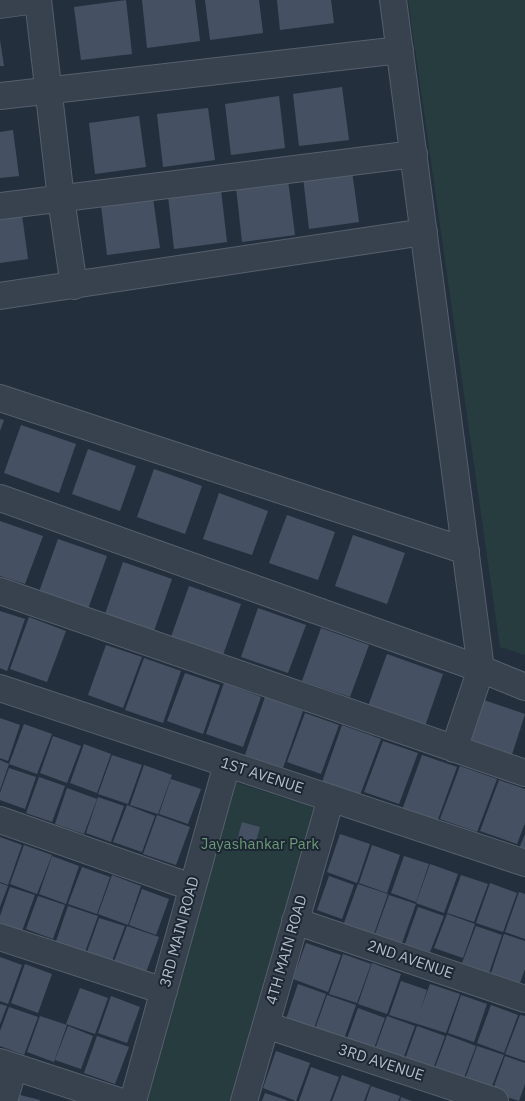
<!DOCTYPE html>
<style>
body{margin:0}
canvas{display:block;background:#242f3e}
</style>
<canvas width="525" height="1101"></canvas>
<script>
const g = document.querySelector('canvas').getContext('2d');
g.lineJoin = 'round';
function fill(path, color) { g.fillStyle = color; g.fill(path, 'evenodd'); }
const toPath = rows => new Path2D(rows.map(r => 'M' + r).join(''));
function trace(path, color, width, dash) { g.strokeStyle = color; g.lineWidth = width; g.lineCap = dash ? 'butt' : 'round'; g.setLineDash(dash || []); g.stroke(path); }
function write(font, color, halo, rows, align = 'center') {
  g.font = font + ' "IBM Plex Sans",sans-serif'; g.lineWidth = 4; g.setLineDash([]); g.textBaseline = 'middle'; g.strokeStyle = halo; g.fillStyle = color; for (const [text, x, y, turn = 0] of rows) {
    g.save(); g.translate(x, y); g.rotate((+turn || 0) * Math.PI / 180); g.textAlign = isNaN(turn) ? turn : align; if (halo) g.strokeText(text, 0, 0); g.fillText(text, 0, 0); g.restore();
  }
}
fill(toPath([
 [408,0,525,0,525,655,500,647],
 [231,781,319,809,231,1101,139,1101]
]), '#263c3f');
fill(toPath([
 [126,0,132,54,81,60,74,7],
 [142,0,195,0,200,41,147,48],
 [205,0,259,0,263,33,210,40],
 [277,0,331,0,334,23,280,30],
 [0,40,4,66,0,66],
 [342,87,349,140,299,146,293,94],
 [279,96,285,148,231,155,225,104],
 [208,108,215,160,163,167,157,114],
 [139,116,146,167,95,174,89,123],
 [13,130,19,176,0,178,0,132],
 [352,171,359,222,309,229,303,177],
 [288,180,295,235,242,242,236,187],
 [221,190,227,242,174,249,168,196],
 [153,198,160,248,107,255,101,205],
 [22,215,28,259,0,263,0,218],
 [0,419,4,420,0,431],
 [21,425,76,444,59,493,4,473],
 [88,449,136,466,120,511,72,494],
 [154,469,202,486,185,534,137,517],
 [219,493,268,511,252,555,203,539],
 [287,515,335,532,318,580,269,563],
 [0,521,43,536,25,584,0,576],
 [353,535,405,553,387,604,335,586],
 [58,539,107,556,88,609,39,592],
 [123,562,172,579,154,631,105,614],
 [189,586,241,604,223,655,171,637],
 [258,608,306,625,288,673,241,657],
 [0,611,25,619,7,671,0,668],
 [29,617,66,631,47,682,10,669],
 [321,628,369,645,350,697,302,681],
 [106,645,142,657,123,708,88,695],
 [387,654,443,674,424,729,367,709],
 [144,658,181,671,163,723,125,710],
 [185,673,220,685,203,734,167,721],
 [224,683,261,697,243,747,206,734],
 [265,697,303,711,283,768,245,755],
 [478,698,525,714,509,764,460,746],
 [305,713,339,725,321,774,287,762],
 [0,718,20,725,8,761,0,758],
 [24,724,52,734,37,774,9,764,0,790,0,760,9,764],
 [342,725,381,739,360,795,322,782],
 [53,736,81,746,67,783,40,773],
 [383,741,418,753,399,804,364,792],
 [84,744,111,754,97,793,70,783],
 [112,755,142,765,128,804,98,794],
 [422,755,457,767,437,822,402,810],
 [144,765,172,775,158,814,130,805],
 [460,766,497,779,477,832,440,819],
 [9,768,36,777,25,809,0,800,0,793],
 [39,777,65,786,52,822,26,813],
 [171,779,201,789,188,824,159,814],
 [499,780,525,789,525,823,517,844,480,831],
 [67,788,97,799,84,834,55,824],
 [98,797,124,806,111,842,86,833],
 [127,805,155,816,142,852,113,842],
 [157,815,190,827,176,865,143,854],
 [242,822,260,827,254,849,236,844],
 [340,834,370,844,357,883,327,872],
 [525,834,525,851,519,849],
 [0,837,22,845,8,885,0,882],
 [24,845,52,855,37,894,10,884],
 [372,845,400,855,387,893,359,883],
 [52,856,79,866,66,904,39,894],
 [404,856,429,864,416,902,391,893],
 [430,864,458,874,444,913,416,903],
 [82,867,110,877,97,914,68,904],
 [112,875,141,886,128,925,98,914],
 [461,875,488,884,474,922,447,913],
 [329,876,354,885,342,919,317,910],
 [0,883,8,886,0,907],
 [490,883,517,893,503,932,476,923],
 [358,884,388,894,374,934,344,923],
 [10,887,35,895,22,931,0,923,0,916],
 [142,889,169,899,156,935,129,925],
 [519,892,525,894,525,939,505,932],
 [389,895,416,904,402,943,375,934],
 [38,896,65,905,53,939,26,929],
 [68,906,98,916,84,955,55,944],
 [418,907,444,916,430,952,405,944],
 [447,914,475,924,463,958,434,948],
 [99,918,125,926,112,961,87,952],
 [127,926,159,937,145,975,113,964],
 [476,926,502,935,489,973,462,963],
 [504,934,525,941,525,969,520,983,491,973],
 [306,943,341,955,328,992,293,979],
 [343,954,371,964,357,1003,329,994],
 [0,957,22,965,8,1004,0,1001],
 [372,963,401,974,387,1014,358,1004],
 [25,964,52,974,38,1013,11,1003],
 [401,981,427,990,420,1011,430,984,460,994,446,1033,389,1015],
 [298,984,326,994,313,1031,285,1022],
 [80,988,108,998,95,1034,66,1024],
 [327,995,356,1005,343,1042,314,1032],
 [461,995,487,1004,474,1042,448,1033],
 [111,996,140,1007,127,1043,98,1033],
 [0,1004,7,1006,0,1024],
 [491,1005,518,1015,504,1053,477,1043],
 [9,1007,38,1017,24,1055,0,1046,0,1031],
 [358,1008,385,1018,372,1054,345,1044],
 [520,1015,525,1016,525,1061,505,1054],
 [40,1016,67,1025,54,1062,27,1052],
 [387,1016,415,1026,402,1062,374,1052],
 [68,1026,93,1036,81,1069,55,1060],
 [417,1026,445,1036,432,1072,404,1062],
 [447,1035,476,1046,462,1083,433,1073],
 [97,1036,129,1047,115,1084,84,1073],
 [477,1046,504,1055,489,1094,463,1085],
 [276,1051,310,1063,296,1101,263,1088],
 [505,1056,525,1063,525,1084,519,1101,492,1092],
 [311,1067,339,1077,330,1101,299,1101],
 [342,1075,370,1085,364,1101,332,1101],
 [371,1086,400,1096,398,1101,366,1101],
 [265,1093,289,1101,262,1101],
 [20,1095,40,1100,40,1101,18,1101],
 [401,1097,412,1101,400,1101]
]), '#455162');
const minor = toPath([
 [38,0,61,199,74,286],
 [393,0,481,669,454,749],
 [0,5,36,0],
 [0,96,400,50],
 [0,206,414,154],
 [0,296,424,232],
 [0,398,466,551],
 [0,498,481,669,525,687],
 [0,591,525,773],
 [0,688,525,863],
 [0,820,191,887],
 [295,921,525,999],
 [0,937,164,991],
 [266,1025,495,1101],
 [0,1062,119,1101],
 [4,1101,14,1067],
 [133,1101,227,764],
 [244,1101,331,798]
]);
trace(minor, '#565f6c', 28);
trace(minor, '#38414e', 26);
write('15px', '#b4bcc9', '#1d2633', [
 ["1ST AVENUE",262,776,18],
 ["3RD MAIN ROAD",180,932,-75],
 ["4TH MAIN ROAD",287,950,-74],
 ["2ND AVENUE",410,960,19],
 ["3RD AVENUE",381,1063,18]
]);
write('15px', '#6b9a76', '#1d2633', [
 ["Jayashankar Park",260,845]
]);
</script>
